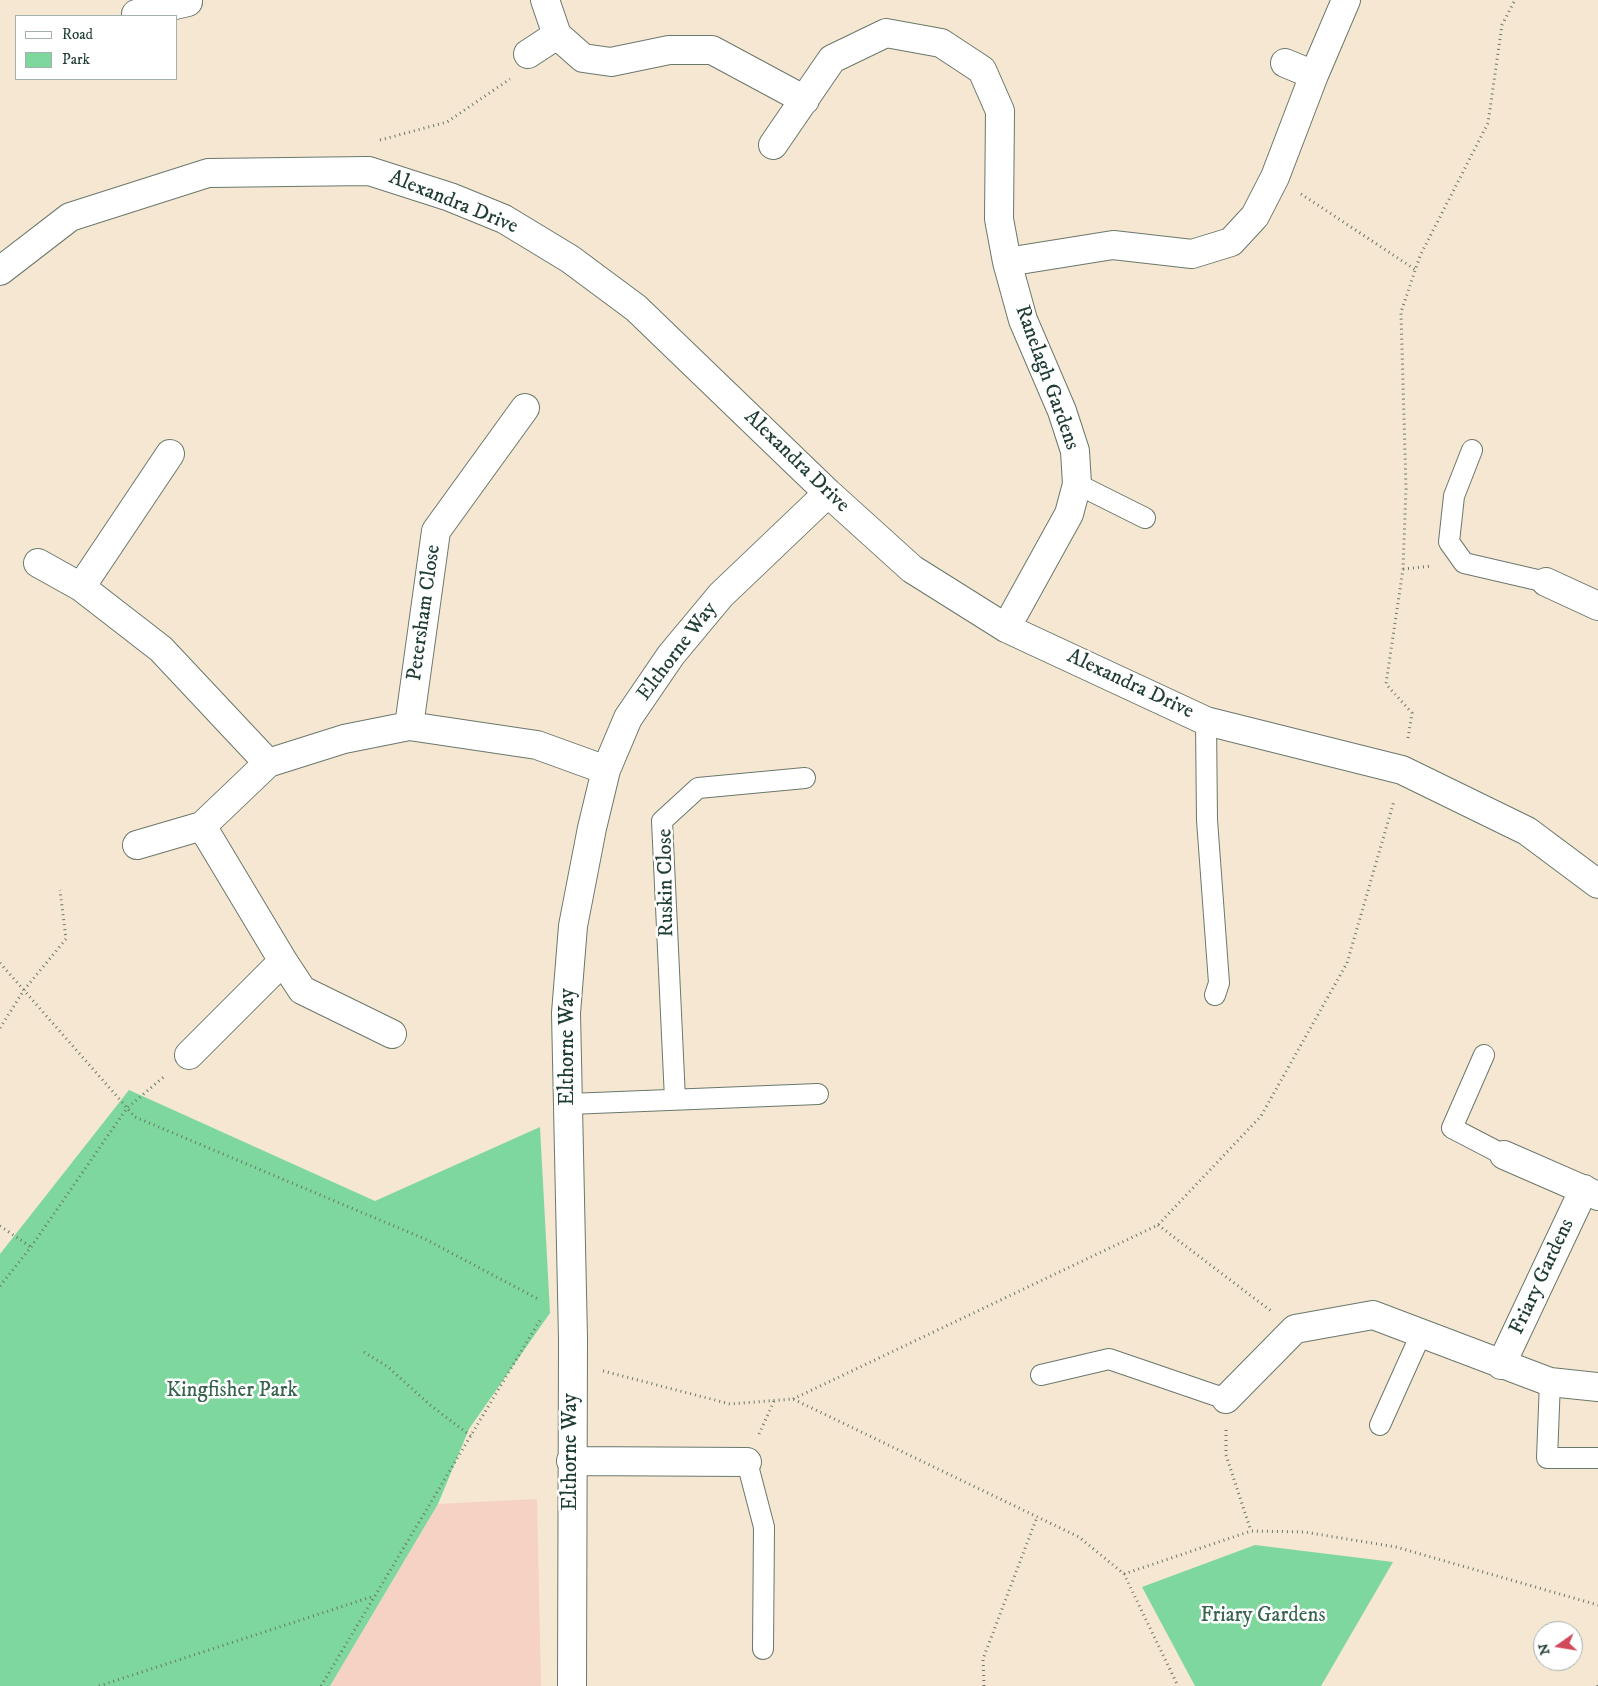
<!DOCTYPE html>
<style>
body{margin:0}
#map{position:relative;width:1598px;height:1686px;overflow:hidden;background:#f6e7d2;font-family:"IM FELL DW Pica",serif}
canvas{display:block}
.legend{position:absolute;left:15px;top:15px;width:162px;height:65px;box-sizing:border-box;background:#fff;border:1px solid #a5b1ae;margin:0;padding:6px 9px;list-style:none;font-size:15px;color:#1f3d34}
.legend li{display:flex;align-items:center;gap:10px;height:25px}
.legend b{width:25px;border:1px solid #a5b1ae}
.north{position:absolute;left:1533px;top:1621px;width:50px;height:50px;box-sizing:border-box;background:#fff;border:1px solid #a5b1ae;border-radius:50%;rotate:257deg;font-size:14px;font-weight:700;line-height:20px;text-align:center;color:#1f3d34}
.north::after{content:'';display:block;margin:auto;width:18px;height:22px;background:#d1495b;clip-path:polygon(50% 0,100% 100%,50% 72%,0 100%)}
</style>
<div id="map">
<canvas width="1598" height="1686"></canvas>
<ul class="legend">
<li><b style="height:6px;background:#fff"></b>Road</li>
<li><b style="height:14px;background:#7ed79d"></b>Park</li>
</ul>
<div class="north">N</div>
</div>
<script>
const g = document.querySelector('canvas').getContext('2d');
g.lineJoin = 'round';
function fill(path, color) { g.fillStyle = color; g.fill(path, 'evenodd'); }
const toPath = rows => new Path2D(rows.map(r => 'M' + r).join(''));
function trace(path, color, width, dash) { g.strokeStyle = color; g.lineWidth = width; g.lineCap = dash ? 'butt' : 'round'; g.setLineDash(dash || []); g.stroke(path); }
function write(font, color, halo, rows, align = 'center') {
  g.font = font + ' "IM FELL DW Pica",serif'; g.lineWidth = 5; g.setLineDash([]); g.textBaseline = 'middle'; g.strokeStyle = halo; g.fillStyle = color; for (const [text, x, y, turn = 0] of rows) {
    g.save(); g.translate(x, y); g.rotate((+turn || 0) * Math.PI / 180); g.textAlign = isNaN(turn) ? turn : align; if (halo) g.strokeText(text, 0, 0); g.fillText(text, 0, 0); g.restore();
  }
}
fill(toPath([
 [537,1499,541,1686,330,1686,438,1504]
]), '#f6d2c4');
fill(toPath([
 [129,1090,375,1201,540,1127,550,1313,469,1429,438,1504,330,1686,0,1686,0,1254],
 [1255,1545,1393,1562,1321,1686,1195,1686,1142,1587]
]), '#7ed79d');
const service = toPath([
 [1472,450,1454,496,1449,542,1464,563,1546,582],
 [1077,484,1145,518],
 [1206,721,1207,820,1219,983,1215,995],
 [1484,1055,1452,1128,1504,1155],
 [675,1099,662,821,698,788,805,778],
 [569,1104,818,1094],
 [1041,1375,1109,1359,1226,1399],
 [1550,1382,1547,1458,1598,1458],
 [1380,1425,1421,1334],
 [747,1462,764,1527,763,1649]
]);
const minor = toPath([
 [545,0,557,35,583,58,611,62,669,50,712,50,805,100],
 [136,14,188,2,188,0],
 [528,54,557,35],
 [1285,63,1314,75],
 [773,145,832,59,886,33,941,43,982,70,1000,111,999,219,1007,262,1023,320,1062,411,1075,451,1077,484,1069,514,1006,628],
 [1007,262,1113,245,1192,254,1231,242,1255,216,1275,177,1314,75,1346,0],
 [0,271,70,217,208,173,369,171,450,197,504,219,570,259,636,308,828,493,912,569,1006,628,1206,721,1402,770,1527,831,1598,884],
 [38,563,81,587,161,649,268,763],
 [1546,582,1598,606],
 [81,587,170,454],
 [409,726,436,531,525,408],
 [137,845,202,826],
 [392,1034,302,990,283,961,202,826,268,763,344,739,409,726,537,745,606,770],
 [189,1055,283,961],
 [1504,1155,1598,1196],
 [1501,1365,1584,1189],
 [1226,1399,1295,1329,1373,1315,1550,1382,1598,1387],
 [571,1461,747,1462],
 [572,1686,573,1339,566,1013,573,926,592,828,606,770,628,718,671,655,721,595,828,493]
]);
trace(service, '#6a786b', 22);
trace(minor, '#6a786b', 30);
trace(toPath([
 [380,140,447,122,510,79],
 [1301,194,1416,270],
 [1403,569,1432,566],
 [1408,738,1412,713,1386,684,1403,569,1406,489,1401,312,1420,256,1488,123,1502,25,1515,0],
 [0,963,135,1117,425,1239,540,1300],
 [0,1028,24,990,66,939,60,890],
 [1158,1225,1271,1311],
 [0,1226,31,1247],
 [0,1286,31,1247,127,1108,166,1075],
 [364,1352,388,1367,430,1405,471,1436],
 [603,1371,730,1404,793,1399,1079,1537,1124,1574,1178,1686],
 [793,1399,1158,1225,1261,1116,1347,963,1394,801],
 [1226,1430,1226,1455,1251,1531],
 [759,1434,774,1401],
 [1124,1574,1251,1531,1304,1532,1396,1547,1598,1605],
 [99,1686,371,1597],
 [321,1686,540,1320],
 [984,1686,983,1659,1037,1517],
 [1598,1686,1598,1685]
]), '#6a786b', 3, [1, 4]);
trace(service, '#fff', 20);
trace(minor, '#fff', 28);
write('21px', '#1f3d34', '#fff', [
 ["Alexandra Drive",453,203,22],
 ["Ranelagh Gardens",1046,378,70],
 ["Alexandra Drive",796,462,44],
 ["Petersham Close",425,613,-82],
 ["Elthorne Way",678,652,-53],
 ["Alexandra Drive",1130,685,25],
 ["Ruskin Close",667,883,-91],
 ["Elthorne Way",569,1047,-90],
 ["Friary Gardens",1543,1277,-65],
 ["Elthorne Way",572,1452,-90]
]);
write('21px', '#37644e', '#fff', [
 ["Kingfisher Park",232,1392],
 ["Friary Gardens",1263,1617]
]);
</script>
